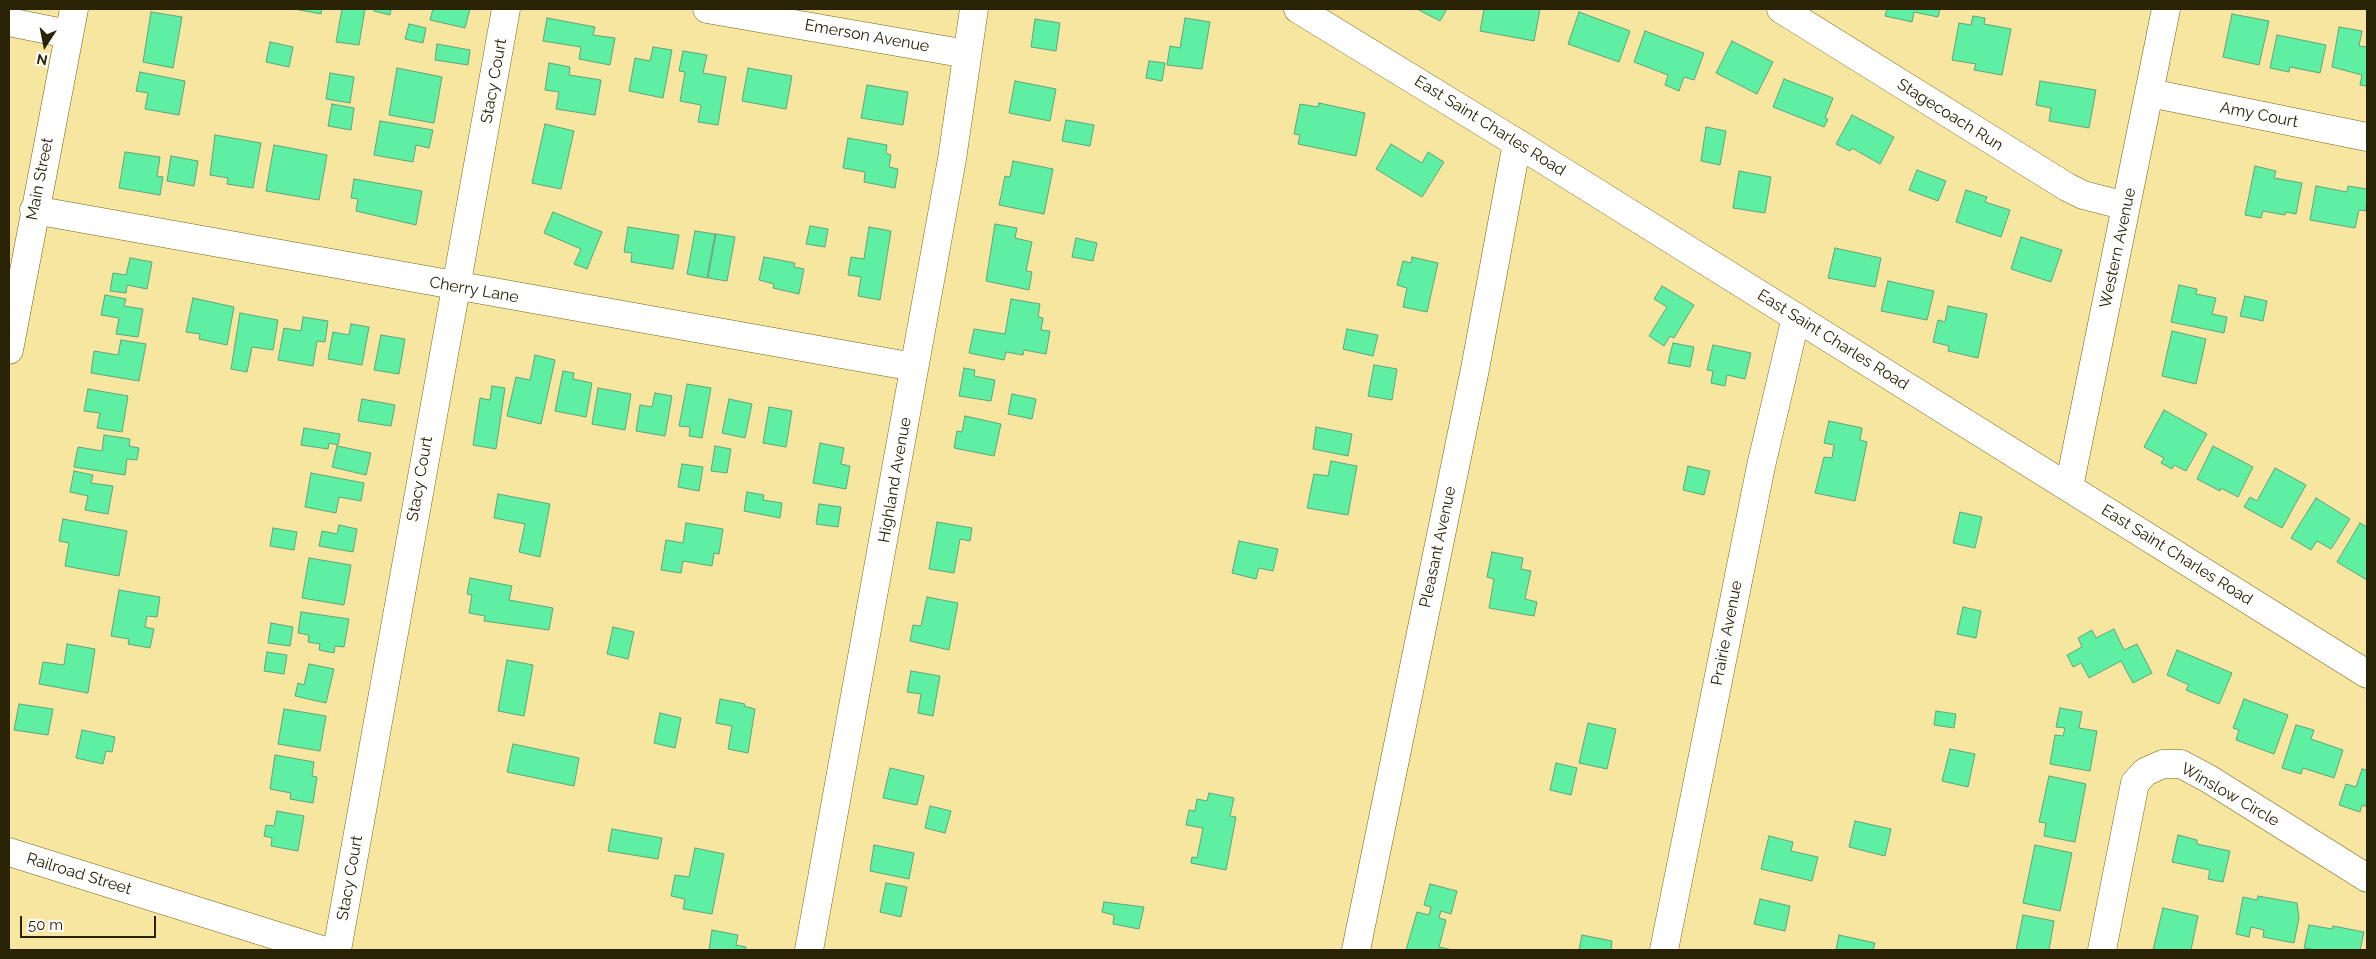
<!DOCTYPE html>
<style>
body{margin:0}
#map{position:relative;width:2376px;height:959px;overflow:hidden;background:#f6e69f;font-family:Raleway,sans-serif}
canvas{display:block}
.frame{position:absolute;inset:0;border:10px solid #292205;pointer-events:none}
.north{position:absolute;left:20px;top:20px;width:50px;height:50px;-webkit-text-stroke:4px #fff;paint-order:stroke;rotate:191deg;font-size:14px;font-weight:700;line-height:20px;text-align:center;color:#292205}
.north::after{content:'';display:block;margin:auto;width:18px;height:22px;background:#292205;clip-path:polygon(50% 0,100% 100%,50% 72%,0 100%)}
.scale{position:absolute;left:20px;top:916px;width:136px;height:22px;box-sizing:border-box;border:2px solid #292205;border-top:0;padding-left:6px;font-size:15px;line-height:18px;white-space:nowrap;color:#292205;-webkit-text-stroke:4px #fff;paint-order:stroke}
</style>
<div id="map">
<canvas width="2376" height="959"></canvas>
<div class="frame"></div>
<div class="north">N</div>
<div class="scale">50 m</div>
</div>
<script>
const g = document.querySelector('canvas').getContext('2d');
g.lineJoin = 'round';
function fill(path, color) { g.fillStyle = color; g.fill(path, 'evenodd'); }
const toPath = rows => new Path2D(rows.map(r => 'M' + r).join(''));
function trace(path, color, width, dash) { g.strokeStyle = color; g.lineWidth = width; g.lineCap = dash ? 'butt' : 'round'; g.setLineDash(dash || []); g.stroke(path); }
function write(font, color, halo, rows, align = 'center') {
  g.font = font + ' Raleway,sans-serif'; g.lineWidth = 4.5; g.setLineDash([]); g.textBaseline = 'middle'; g.strokeStyle = halo; g.fillStyle = color; for (const [text, x, y, turn = 0] of rows) {
    g.save(); g.translate(x, y); g.rotate((+turn || 0) * Math.PI / 180); g.textAlign = isNaN(turn) ? turn : align; if (halo) g.strokeText(text, 0, 0); g.fillText(text, 0, 0); g.restore();
  }
}
const building = toPath([
 [294,9,322,9,321,14,294,9],
 [342,9,365,9,359,45,336,42,342,9],
 [374,9,391,9,390,15,374,11,374,9],
 [433,9,470,9,465,28,430,20,433,9],
 [1417,9,1447,9,1440,21,1417,9],
 [1484,9,1540,9,1534,41,1480,31,1484,9],
 [1887,9,1940,9,1938,17,1914,12,1912,22,1885,16,1887,9],
 [151,12,182,17,173,68,143,62,151,12],
 [1579,12,1630,31,1619,62,1568,44,1579,12],
 [2232,14,2269,21,2259,65,2223,57,2232,14],
 [1973,16,1985,18,1984,24,2011,29,2002,75,1974,70,1976,64,1952,60,1959,23,1971,25,1973,16],
 [547,18,595,27,593,35,615,38,610,65,579,59,581,47,543,41,547,18],
 [1185,18,1210,22,1202,69,1167,65,1170,46,1180,48,1185,18],
 [1035,19,1060,23,1056,51,1031,47,1035,19],
 [409,24,426,28,423,43,405,39,409,24],
 [2339,27,2362,31,2359,46,2367,47,2367,86,2360,85,2362,75,2332,67,2339,27],
 [1645,31,1704,53,1694,80,1684,77,1679,91,1665,85,1668,75,1634,62,1645,31],
 [2277,35,2326,45,2320,73,2290,67,2289,72,2270,68,2277,35],
 [1732,41,1773,62,1757,94,1716,73,1732,41],
 [270,42,293,47,289,67,266,62,270,42],
 [437,44,470,50,468,65,435,60,437,44],
 [653,47,672,50,663,98,629,91,635,58,650,61,653,47],
 [683,51,707,55,703,73,726,77,718,125,698,122,701,105,680,101,685,72,679,71,683,51],
 [1149,61,1165,63,1162,81,1146,78,1149,61],
 [549,63,570,67,569,75,601,80,595,115,556,109,559,92,545,90,549,63],
 [397,68,442,77,434,123,389,115,397,68],
 [748,68,792,76,786,109,742,101,748,68],
 [140,72,185,81,179,115,145,109,148,93,136,91,140,72],
 [330,73,354,77,350,103,326,99,330,73],
 [1784,79,1833,98,1825,118,1828,119,1824,127,1773,107,1784,79],
 [1015,81,1056,89,1050,121,1009,113,1015,81],
 [2040,81,2096,90,2089,128,2049,121,2051,108,2036,105,2040,81],
 [867,85,908,92,903,125,861,118,867,85],
 [1319,103,1365,113,1356,156,1298,144,1300,135,1294,134,1300,104,1318,107,1319,103],
 [332,104,354,108,351,130,328,126,332,104],
 [1852,115,1894,137,1880,164,1852,148,1850,151,1836,144,1852,115],
 [1066,120,1094,125,1090,146,1062,141,1066,120],
 [380,121,433,130,429,148,416,145,413,162,374,155,380,121],
 [545,124,574,131,561,189,532,183,545,124],
 [1706,127,1726,131,1720,165,1701,161,1706,127],
 [215,135,261,143,253,188,227,184,228,178,210,175,215,135],
 [848,138,887,145,886,153,891,155,889,167,898,169,895,188,864,182,865,172,843,168,848,138],
 [1391,144,1422,163,1428,152,1444,162,1422,197,1376,169,1391,144],
 [274,145,327,155,319,200,266,191,274,145],
 [125,152,160,157,157,176,163,177,160,195,119,188,125,152],
 [171,156,198,161,194,186,167,181,171,156],
 [1013,161,1053,169,1044,214,999,205,1005,176,1010,177,1013,161],
 [2255,166,2276,171,2274,178,2302,183,2296,214,2286,212,2285,215,2263,211,2261,218,2245,215,2255,166],
 [1917,170,1946,181,1938,201,1909,190,1917,170],
 [1739,171,1771,177,1765,213,1733,208,1739,171],
 [354,179,422,191,416,225,356,211,358,199,351,198,354,179],
 [2316,186,2347,192,2348,186,2367,189,2366,211,2359,210,2355,228,2310,220,2316,186],
 [1966,190,1987,197,1985,202,2010,210,2001,237,1956,222,1966,190],
 [553,212,602,232,587,269,574,264,581,249,544,233,553,212],
 [995,224,1017,228,1015,238,1032,242,1026,271,1032,272,1029,290,986,281,995,224],
 [810,226,828,229,825,247,806,244,810,226],
 [628,227,679,235,673,269,631,262,632,253,624,252,628,227],
 [869,227,891,231,880,300,858,296,861,277,848,275,851,257,864,259,869,227],
 [695,231,715,234,707,278,687,274,695,231],
 [716,234,735,237,727,281,708,278,716,234],
 [2021,237,2062,250,2051,282,2011,269,2021,237],
 [1076,238,1097,243,1093,261,1072,257,1076,238],
 [1835,248,1881,258,1875,287,1828,278,1835,248],
 [764,257,795,263,794,267,804,269,799,294,773,288,774,284,759,280,764,257],
 [1412,257,1438,263,1427,312,1403,307,1407,288,1397,285,1403,261,1411,263,1412,257],
 [130,258,152,262,147,289,127,285,126,293,110,291,113,273,126,275,130,258],
 [1888,281,1934,291,1927,320,1881,311,1888,281],
 [2179,285,2197,289,2196,294,2216,298,2212,314,2227,317,2224,333,2171,322,2179,285],
 [1662,286,1694,305,1674,338,1670,336,1664,346,1649,336,1667,307,1654,299,1662,286],
 [105,295,126,299,124,306,143,309,138,337,116,334,119,318,101,315,105,295],
 [2245,296,2267,301,2263,321,2240,316,2245,296],
 [193,298,234,307,227,345,199,339,200,334,186,332,193,298],
 [1011,299,1040,304,1038,317,1043,318,1041,330,1050,331,1046,354,1024,350,1023,355,1006,352,1004,360,969,353,974,329,1005,334,1011,299],
 [1948,306,1987,314,1978,358,1948,351,1949,346,1933,342,1938,320,1945,322,1948,306],
 [240,313,278,320,273,350,252,347,247,372,231,369,240,313],
 [303,317,328,321,325,342,317,341,313,366,278,360,284,328,301,331,303,317],
 [351,324,369,327,362,365,328,359,333,332,349,335,351,324],
 [1347,329,1378,335,1373,356,1343,349,1347,329],
 [2172,331,2206,339,2196,384,2162,376,2172,331],
 [381,335,405,339,399,374,374,370,381,335],
 [121,340,146,344,139,381,91,373,94,351,118,355,121,340],
 [1673,343,1694,347,1690,367,1668,363,1673,343],
 [1713,345,1751,353,1745,379,1727,375,1725,386,1711,383,1713,371,1707,370,1713,345],
 [535,355,555,360,541,424,507,416,516,377,530,380,535,355],
 [1374,365,1397,369,1392,400,1368,396,1374,365],
 [964,368,975,370,974,376,995,380,991,401,959,396,964,368],
 [563,371,574,373,573,379,592,383,586,417,555,411,563,371],
 [687,384,711,388,702,438,689,436,690,427,679,426,687,384],
 [492,386,505,388,496,449,473,445,480,398,490,400,492,386],
 [598,388,631,394,625,430,592,424,598,388],
 [88,389,128,396,122,432,97,428,100,413,84,411,88,389],
 [655,393,672,396,665,436,636,431,640,405,652,407,655,393],
 [1012,394,1036,399,1032,419,1008,414,1012,394],
 [362,399,395,405,391,426,358,421,362,399],
 [729,399,752,404,745,438,722,433,729,399],
 [769,407,792,411,786,447,763,443,769,407],
 [2164,410,2207,434,2186,471,2174,465,2172,469,2161,463,2164,458,2144,447,2164,410],
 [965,416,1001,424,994,456,954,448,957,431,962,432,965,416],
 [1829,421,1862,428,1860,440,1867,442,1855,501,1815,493,1824,457,1832,458,1834,445,1824,443,1829,421],
 [1316,427,1352,434,1348,456,1313,449,1316,427],
 [304,428,340,434,338,445,329,443,328,449,301,445,304,428],
 [104,435,130,439,129,446,139,448,137,460,127,459,125,475,74,467,78,447,102,451,104,435],
 [820,443,844,448,841,464,850,466,846,489,813,483,820,443],
 [337,446,371,453,366,475,332,467,337,446],
 [715,446,731,449,727,473,711,471,715,446],
 [2213,446,2253,467,2238,497,2221,488,2220,491,2197,479,2213,446],
 [1331,461,1357,466,1348,515,1307,508,1314,474,1328,476,1331,461],
 [682,464,703,467,699,491,678,487,682,464],
 [1688,466,1710,471,1704,495,1683,490,1688,466],
 [2275,468,2306,485,2282,528,2244,507,2250,497,2257,501,2275,468],
 [74,471,93,475,91,483,113,486,108,514,85,510,88,496,70,492,74,471],
 [311,473,364,483,361,501,339,497,336,513,305,507,311,473],
 [747,492,764,495,763,500,782,503,780,518,744,511,747,492],
 [498,494,550,504,540,557,519,552,525,524,494,518,498,494],
 [2316,498,2350,519,2331,549,2317,541,2311,550,2291,538,2316,498],
 [819,504,841,507,838,527,816,524,819,504],
 [1960,512,1982,517,1975,548,1953,543,1960,512],
 [63,519,127,531,119,576,65,566,69,543,59,541,63,519],
 [937,522,972,528,970,541,960,539,954,573,929,569,937,522],
 [686,523,723,529,719,554,714,553,712,566,683,561,681,573,661,570,666,540,683,543,686,523],
 [2360,523,2367,527,2367,580,2337,562,2360,523],
 [339,525,357,529,353,552,319,546,322,531,337,534,339,525],
 [273,528,297,532,294,550,270,546,273,528],
 [1239,541,1278,549,1273,571,1259,568,1256,579,1232,573,1239,541],
 [1492,552,1523,558,1521,569,1531,571,1525,599,1537,602,1534,616,1489,608,1494,579,1487,577,1492,552],
 [309,558,351,565,344,605,302,598,309,558],
 [470,578,512,586,509,600,553,608,549,630,484,621,485,616,469,613,472,595,467,594,470,578],
 [119,590,160,597,157,617,147,616,145,627,154,629,150,648,128,644,129,639,111,636,119,590],
 [927,597,958,603,949,650,910,641,913,625,921,626,927,597],
 [1963,607,1981,611,1976,638,1957,634,1963,607],
 [301,612,349,619,344,647,335,646,334,653,319,650,320,644,308,642,309,635,298,633,301,612],
 [271,623,293,627,290,646,268,643,271,623],
 [613,627,634,632,628,659,607,654,613,627],
 [2114,629,2124,650,2137,644,2152,673,2133,683,2121,661,2089,678,2081,663,2073,667,2067,655,2082,647,2078,638,2092,630,2096,638,2114,629],
 [67,644,95,649,88,693,39,684,43,662,64,665,67,644],
 [2177,650,2232,673,2219,704,2186,690,2189,685,2167,675,2177,650],
 [267,652,287,655,284,674,264,671,267,652],
 [507,660,533,665,524,716,498,711,507,660],
 [309,664,334,669,326,703,295,696,298,683,304,685,309,664],
 [911,671,940,676,933,716,918,713,921,694,907,692,911,671],
 [720,699,745,704,744,706,755,709,748,753,728,749,732,726,716,723,720,699],
 [2244,699,2288,715,2274,754,2236,740,2239,730,2233,728,2244,699],
 [19,704,53,709,48,735,14,730,19,704],
 [2060,708,2082,712,2079,728,2097,731,2090,771,2050,764,2055,735,2063,736,2065,728,2056,727,2060,708],
 [284,709,326,716,320,751,278,744,284,709],
 [1936,711,1956,714,1954,728,1934,725,1936,711],
 [660,713,681,718,675,748,654,743,660,713],
 [1588,723,1616,729,1607,769,1579,763,1588,723],
 [2296,725,2314,730,2311,739,2343,750,2334,778,2303,768,2301,774,2282,768,2296,725],
 [82,730,115,737,112,752,106,751,103,764,76,758,82,730],
 [513,744,579,758,574,786,507,772,513,744],
 [1950,749,1975,754,1968,787,1942,781,1950,749],
 [275,755,314,762,312,776,317,777,313,803,290,799,291,793,270,789,275,755],
 [1556,763,1577,768,1571,795,1550,790,1556,763],
 [890,768,924,776,917,805,883,798,890,768],
 [2362,769,2367,770,2367,807,2362,805,2360,812,2339,805,2346,784,2356,787,2362,769],
 [2049,776,2086,784,2075,842,2044,836,2046,823,2039,822,2049,776],
 [1209,793,1234,798,1230,816,1236,817,1226,870,1191,863,1192,857,1197,858,1203,828,1186,825,1189,810,1195,811,1197,799,1207,801,1209,793],
 [930,806,951,811,945,833,925,828,930,806],
 [277,811,304,816,298,851,271,846,272,838,264,836,266,825,274,826,277,811],
 [1855,821,1891,829,1885,856,1849,847,1855,821],
 [612,829,662,838,658,859,608,851,612,829],
 [2178,835,2197,840,2197,844,2230,851,2223,882,2208,879,2210,870,2172,862,2178,835],
 [1769,836,1793,842,1791,851,1818,857,1812,881,1761,869,1769,836],
 [874,845,914,853,909,879,870,871,874,845],
 [2035,845,2072,853,2060,911,2023,903,2035,845],
 [695,848,724,854,712,914,683,909,685,899,671,896,675,875,689,877,695,848],
 [886,883,907,887,901,917,880,912,886,883],
 [1430,884,1457,891,1451,914,1441,911,1439,918,1446,920,1439,947,1453,950,1406,950,1417,912,1429,915,1431,907,1424,905,1430,884],
 [2258,896,2297,903,2299,918,2294,943,2263,937,2264,930,2251,927,2249,937,2236,934,2243,897,2257,900,2258,896],
 [1760,899,1790,906,1785,931,1754,924,1760,899],
 [1104,902,1144,907,1139,929,1113,924,1114,915,1102,912,1104,902],
 [2163,908,2198,916,2191,950,2153,950,2163,908],
 [2023,915,2054,921,2049,950,2016,950,2023,915],
 [2309,925,2332,929,2333,926,2364,932,2360,950,2316,950,2304,948,2309,925],
 [712,930,738,935,736,945,746,947,745,950,709,950,712,930],
 [1582,935,1612,941,1611,950,1579,950,1582,935],
 [1839,935,1875,943,1873,950,1836,950,1839,935]
]);
fill(building, '#5fefa3');
trace(building, '#60a37c', 1);
const minor = toPath([
 [707,9,967,54],
 [1298,9,1517,143,2367,674],
 [1781,9,2067,187,2083,195,2126,206],
 [9,22,68,34],
 [2150,93,2367,137],
 [34,210,914,367],
 [9,350,74,9],
 [2069,487,2166,9],
 [9,852,322,950],
 [337,950,506,9],
 [809,950,952,159,974,9],
 [1356,950,1475,369,1517,143],
 [1664,950,1761,466,1796,317],
 [2102,950,2135,783,2145,772,2163,764,2181,764,2209,779,2367,878]
]);
trace(minor, '#73641c', 29);
trace(minor, '#fff', 28);
write('16px', '#292205', '#fff', [
 ["Emerson Avenue",867,36,10],
 ["Stacy Court",494,81,-80],
 ["Stagecoach Run",1950,115,32],
 ["Amy Court",2259,115,11],
 ["East Saint Charles Road",1490,126,32],
 ["Main Street",40,179,-79],
 ["Western Avenue",2118,248,-78],
 ["Cherry Lane",474,290,10],
 ["East Saint Charles Road",1833,340,32],
 ["Stacy Court",420,479,-80],
 ["Highland Avenue",895,480,-80],
 ["Pleasant Avenue",1438,547,-78],
 ["East Saint Charles Road",2177,555,32],
 ["Prairie Avenue",1727,633,-79],
 ["Winslow Circle",2230,795,30],
 ["Railroad Street",79,874,17],
 ["Stacy Court",350,878,-80]
]);
</script>
